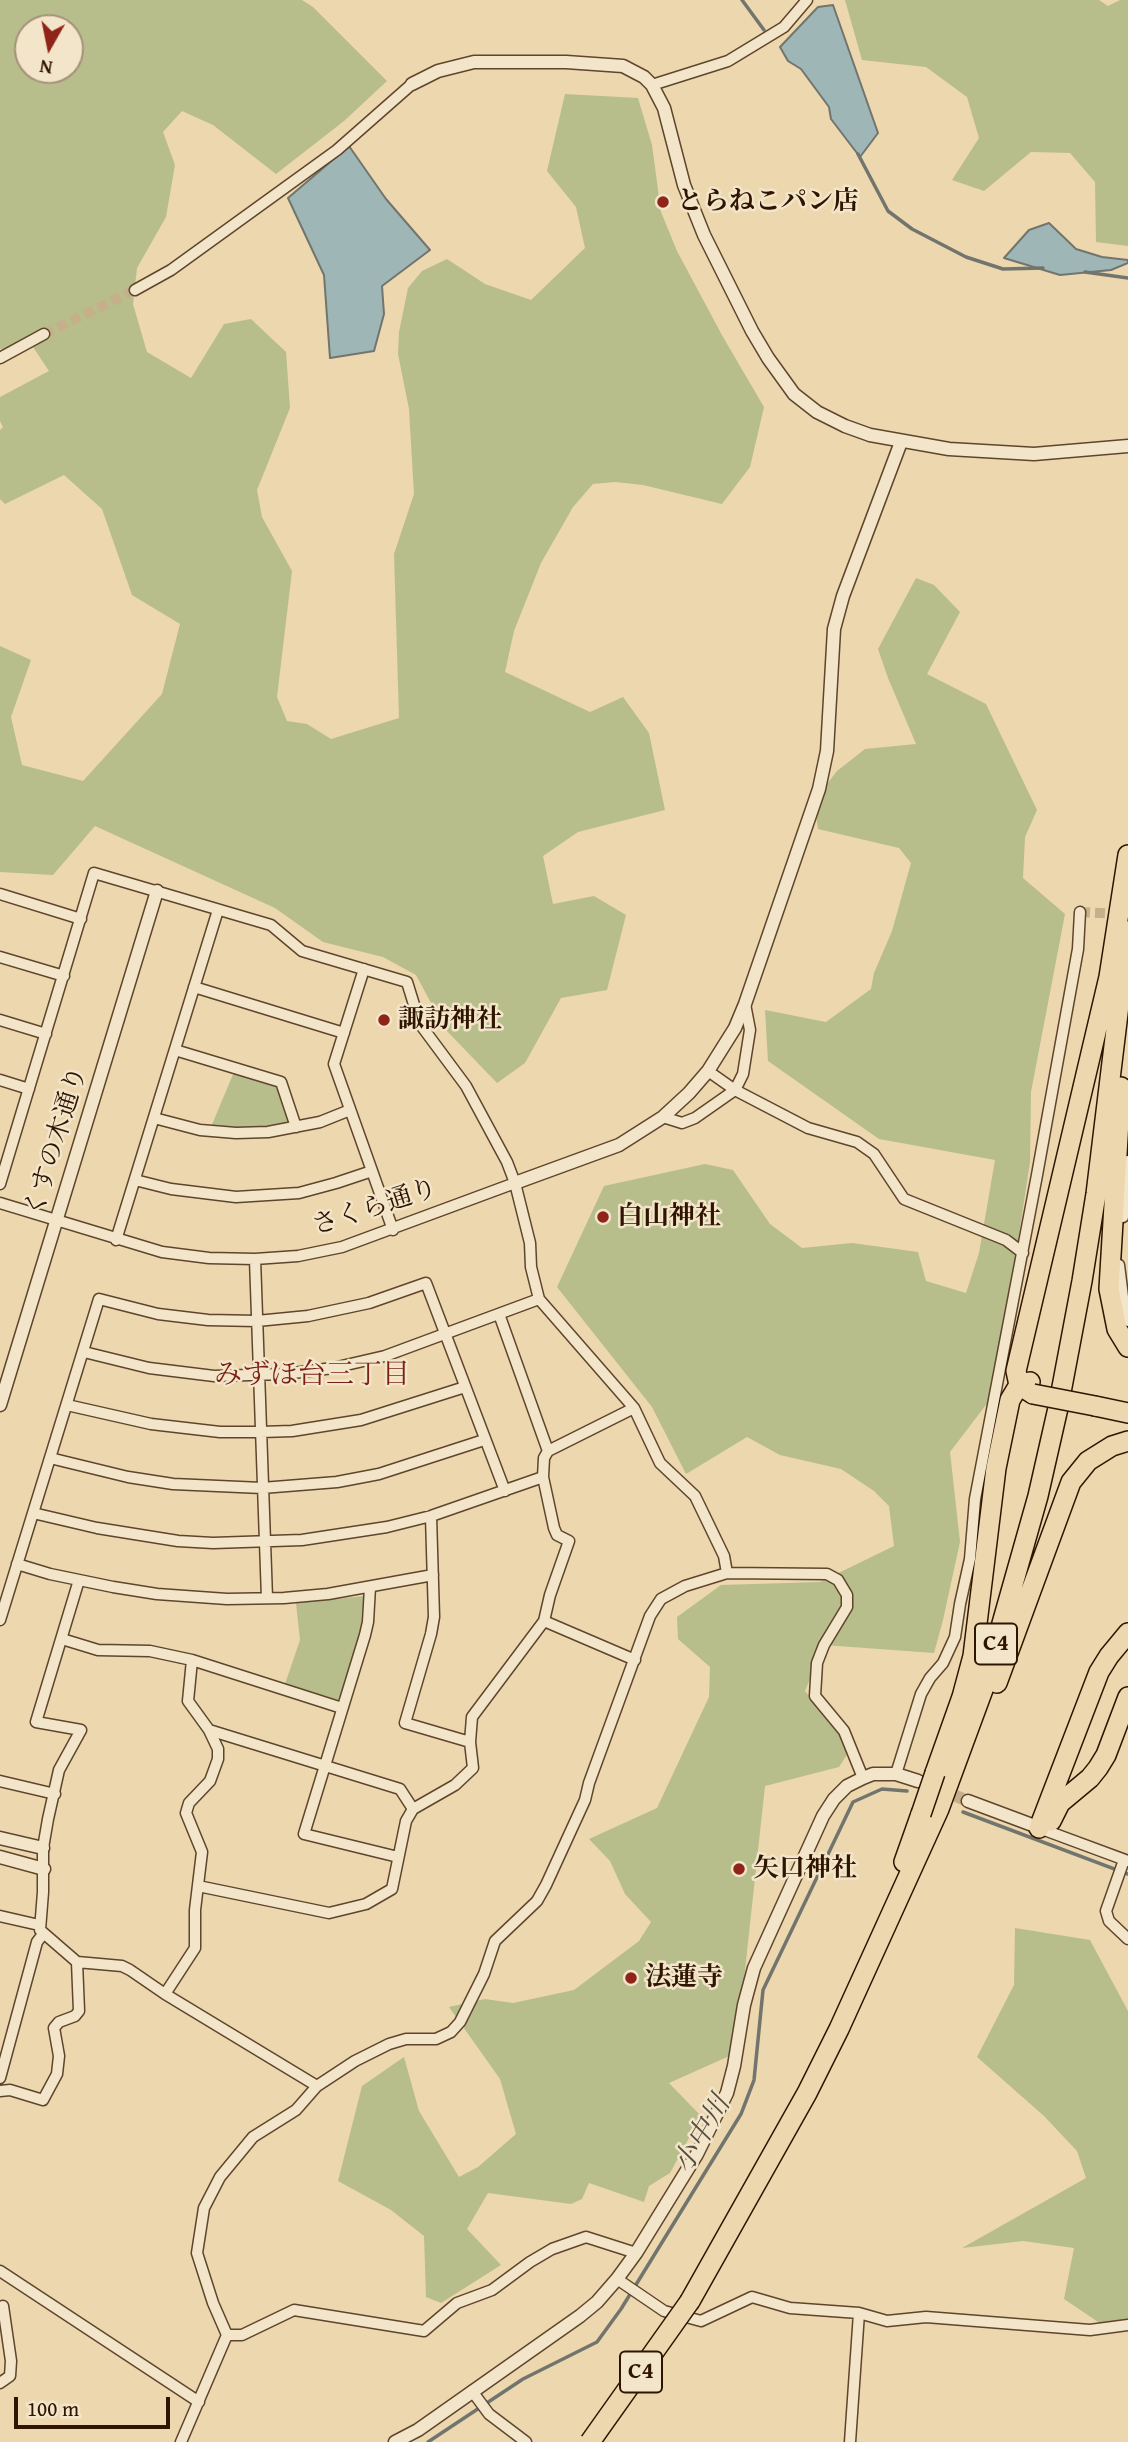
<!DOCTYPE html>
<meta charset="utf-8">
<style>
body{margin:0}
#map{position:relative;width:1128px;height:2442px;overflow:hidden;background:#ecd7ae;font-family:"Gentium Book Plus",serif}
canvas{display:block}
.north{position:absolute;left:14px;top:14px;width:70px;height:70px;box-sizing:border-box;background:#f3e5ca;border:2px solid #a59179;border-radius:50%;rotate:189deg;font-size:19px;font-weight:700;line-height:28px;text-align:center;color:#2f1400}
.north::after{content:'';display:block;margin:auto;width:24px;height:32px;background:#8f2418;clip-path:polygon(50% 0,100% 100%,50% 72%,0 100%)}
.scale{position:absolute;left:14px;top:2397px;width:156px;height:32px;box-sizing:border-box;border:4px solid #2f1400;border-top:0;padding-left:9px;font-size:21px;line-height:24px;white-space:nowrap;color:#2f1400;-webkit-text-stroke:5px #f3e5ca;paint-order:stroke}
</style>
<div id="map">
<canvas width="1128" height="2442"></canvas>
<div class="north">N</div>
<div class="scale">100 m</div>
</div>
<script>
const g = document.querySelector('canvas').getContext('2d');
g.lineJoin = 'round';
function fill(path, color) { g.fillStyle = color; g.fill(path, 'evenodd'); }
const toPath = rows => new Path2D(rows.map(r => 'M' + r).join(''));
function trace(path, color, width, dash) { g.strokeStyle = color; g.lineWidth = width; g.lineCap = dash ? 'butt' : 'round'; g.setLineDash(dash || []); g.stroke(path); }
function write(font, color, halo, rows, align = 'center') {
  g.font = font + ' "Gentium Book Plus","Noto Serif JP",serif'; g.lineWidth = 5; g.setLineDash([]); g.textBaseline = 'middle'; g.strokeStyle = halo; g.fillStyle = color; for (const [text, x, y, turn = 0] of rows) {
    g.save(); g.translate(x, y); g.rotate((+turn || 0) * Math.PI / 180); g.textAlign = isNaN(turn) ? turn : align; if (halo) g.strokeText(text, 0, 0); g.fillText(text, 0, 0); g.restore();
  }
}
fill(toPath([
 [0,0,302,0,313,7,387,81,344,121,276,174,213,125,182,111,163,132,175,165,166,217,137,268,133,304,147,352,191,378,224,324,251,319,286,352,290,408,257,490,262,517,292,571,277,697,287,721,307,724,331,739,399,718,394,554,414,494,409,409,398,354,399,332,408,288,422,271,447,259,485,284,531,300,585,248,576,207,547,171,565,94,638,98,652,145,661,212,677,251,723,337,764,407,750,467,722,504,643,485,615,482,593,484,573,507,541,563,514,631,505,672,590,712,623,697,649,733,665,810,578,832,543,856,553,904,594,896,626,915,607,990,561,998,525,1063,497,1083,445,1029,416,975,383,957,323,942,275,908,95,826,53,875,0,872,0,646,31,660,11,717,22,765,83,781,162,694,180,624,132,595,102,509,64,475,5,504,0,499,0,430,3,427,0,421,0,397,49,371,33,347,0,349],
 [28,28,70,28,70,70,28,70],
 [845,0,1099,0,1108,6,1120,0,1128,0,1128,246,1096,242,1095,182,1070,153,1031,152,984,191,952,180,979,138,967,97,926,67,862,60],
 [916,578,934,585,960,612,927,674,986,704,1037,810,1025,837,1023,878,1065,914,1031,1092,1030,1162,995,1393,950,1452,960,1542,943,1620,934,1653,824,1645,805,1691,852,1747,839,1767,765,1786,736,2053,669,2083,701,2116,670,2173,649,2186,644,2202,589,2183,582,2199,571,2204,488,2193,467,2229,501,2265,441,2303,426,2297,424,2236,391,2210,338,2181,362,2086,404,2057,419,2111,459,2177,478,2167,516,2134,500,2079,449,2007,485,1999,513,2003,574,1990,639,1941,651,1922,625,1894,610,1861,589,1839,657,1808,709,1697,710,1667,678,1639,677,1617,721,1585,820,1582,894,1546,889,1506,874,1491,841,1469,780,1455,747,1437,686,1474,652,1407,557,1287,604,1186,705,1164,733,1170,770,1224,802,1248,852,1243,918,1252,926,1281,966,1293,979,1253,995,1160,879,1139,768,1061,765,1010,826,1022,871,989,874,973,892,931,911,863,899,848,818,829,814,801,837,771,865,749,916,744,888,678,878,649],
 [234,1072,277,1085,290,1123,268,1128,211,1127],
 [364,1596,363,1622,339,1700,285,1684,300,1640,296,1603],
 [1015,1928,1090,1940,1128,2011,1128,2329,1110,2330,1064,2299,1074,2248,1023,2241,962,2248,1086,2178,1077,2151,1044,2116,977,2057,1014,1985]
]), '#b7be8b');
const water = toPath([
 [833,5,878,133,860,157,831,119,829,107,801,69,788,61,780,47,818,7,833,5],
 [349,146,386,199,430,250,382,286,384,314,374,351,330,358,324,275,288,198,349,146],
 [1049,223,1076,249,1102,257,1128,260,1128,263,1111,270,1060,275,1004,258,1029,230,1049,223]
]);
fill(water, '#9fb6b7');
trace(water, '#72756e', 2);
trace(toPath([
 [742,0,764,30],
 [858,154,888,211,912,229,966,257,1003,269,1043,268],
 [1085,272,1128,278],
 [963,1812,1128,1874],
 [428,2442,523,2379,597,2342,621,2309,741,2114,754,2080,763,1990,853,1802,882,1789,907,1791]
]), '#72756e', 3.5);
trace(toPath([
 [44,334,135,290],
 [1080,912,1122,914]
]), '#c6b08b', 10, [10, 5]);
trace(toPath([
 [939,1789,968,1801]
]), '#c6b08b', 12, [12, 6]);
const minor = toPath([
 [652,85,728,61,784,27,807,0],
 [135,290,171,270,337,150,412,84],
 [0,358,44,334],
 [0,894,81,919],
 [0,957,64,976],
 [364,969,334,1064,393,1230],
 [194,987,344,1033],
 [0,1020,46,1034],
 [175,1050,281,1082,296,1127],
 [708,1071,735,1090,808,1128,857,1142,874,1154,904,1199,1006,1240,1023,1253],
 [0,1080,29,1089],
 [663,1117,682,1123,695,1118,735,1090,743,1074,750,1030,745,1004],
 [154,1118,200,1130,236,1133,268,1132,320,1122,350,1110],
 [135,1180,171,1189,236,1197,299,1193,336,1183,372,1171],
 [0,1184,94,873,271,925,302,951,407,982,420,1024,466,1086,507,1162,515,1183,530,1243,531,1267,539,1299,634,1408,660,1463,695,1496,724,1556,727,1573],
 [0,1203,162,1252,209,1258,255,1259,298,1256,342,1247,515,1183],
 [1123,1217,1128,1161],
 [116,1240,218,910],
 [255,1259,267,1598],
 [1119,1265,1125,1313,1128,1321],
 [499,1314,548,1451],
 [84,1352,149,1368,214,1376,285,1374,333,1368,385,1356,539,1299],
 [67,1405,151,1424,220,1432,261,1432,292,1431,361,1420,465,1387],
 [50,1458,128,1477,173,1484,262,1488,337,1482,379,1474,484,1440],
 [33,1513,97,1528,178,1541,213,1543,302,1540,387,1527,431,1516,543,1477],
 [431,1516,434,1617,431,1634,405,1723,470,1742],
 [17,1564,50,1574,113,1587,157,1594,227,1599,284,1598,328,1594,433,1575],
 [79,1580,36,1722,81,1730,59,1770,48,1819,43,1848,43,1892,40,1930,77,1962,122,1966,130,1970,165,1994,317,2086],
 [370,1587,368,1622,365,1635,304,1834,398,1857],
 [0,1620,99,1299,158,1314,208,1320,257,1321,308,1316,369,1303,426,1283,505,1491],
 [544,1621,635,1660],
 [62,1639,98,1650,150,1651,192,1660,342,1708],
 [209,1730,400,1789,413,1809],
 [896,1774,921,1694,930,1678,943,1663,955,1637,960,1604,970,1559,975,1499,1037,1175,1078,949,1080,912],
 [0,1781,55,1794],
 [1047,1831,1128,1861],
 [1124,1860,1106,1911,1109,1921,1128,1939],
 [198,1886,329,1913,366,1904,392,1889,406,1821,413,1809,455,1785,473,1768,470,1742,472,1717,544,1621,550,1595,569,1541,557,1535,554,1528,543,1477,544,1458,548,1451,634,1408],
 [0,1916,39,1925],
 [165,1994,195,1948,195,1910,202,1852,186,1813,189,1803,210,1781,218,1759,218,1749,209,1730,188,1701,192,1660],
 [0,2078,37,1942,43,1934],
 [0,2091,10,2090,43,2100,57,2074,59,2056,54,2028,59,2022,75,2016,79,2011,77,1962],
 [0,2271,199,2402],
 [617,2279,664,2311,701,2321,752,2297,790,2308,859,2313,887,2321,926,2317,1090,2330,1128,2325],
 [0,2307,3,2306,11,2361,10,2376,0,2383],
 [227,2335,242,2335,294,2310,424,2331,457,2303,492,2290,530,2262,552,2249,586,2237,636,2253],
 [472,2391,489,2414,526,2442],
 [181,2442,227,2335,213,2303,197,2253,204,2208,220,2177,253,2137,296,2110,317,2086,355,2061,389,2044,406,2039,436,2039,451,2032,460,2022,484,1974,495,1941,537,1901,546,1885,585,1800,589,1783,650,1616,661,1599,685,1586,727,1573,827,1574,838,1580,847,1595,847,1607,824,1645,817,1663,815,1696,844,1731,863,1778],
 [850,2442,859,2313]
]);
const tertiary = toPath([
 [412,84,438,71,474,62,566,62,623,66,644,77,652,85,664,108,684,185,704,235,752,331,768,358,794,394,817,412,845,426,870,435,949,449,1034,454,1128,446],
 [515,1183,619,1145,663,1117,689,1093,708,1071,735,1028,745,1004,819,789,827,751,834,629,843,596,901,442],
 [0,1405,157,891],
 [968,1801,1043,1829],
 [0,1838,43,1848],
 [0,1857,44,1869],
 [395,2442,418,2430,580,2316,597,2302,617,2279,636,2253,697,2154,727,2093,734,2066,744,2005,754,1968,823,1816,834,1799,847,1786,863,1778,873,1774,896,1774,918,1781]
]);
const motorway = toPath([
 [1121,1087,1109,1289,1117,1329,1128,1347],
 [1033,1394,1019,1385,1016,1371,1109,977,1128,855],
 [1095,1406,1128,1413],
 [997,1683,1071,1482,1088,1461,1112,1446,1128,1441],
 [935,1773,962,1697,973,1656,996,1468,1010,1400,1019,1385,1030,1382],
 [1051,1821,1060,1803,1090,1778,1098,1768,1106,1755,1128,1697],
 [1039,1828,1099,1672,1109,1656,1128,1633],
 [904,1862,921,1814],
 [690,2301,807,2093,839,2029,939,1809,984,1687,1038,1496,1058,1408,1082,1281,1096,1194,1128,931]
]);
trace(minor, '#5e452c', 13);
trace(tertiary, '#5e452c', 15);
trace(motorway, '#2f1400', 22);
trace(minor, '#f3e5ca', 10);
trace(tertiary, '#f3e5ca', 12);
trace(motorway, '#ecd7ae', 19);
const motorwayBridge = toPath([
 [1033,1394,1095,1406],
 [921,1814,935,1773],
 [590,2442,690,2301]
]);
trace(motorwayBridge, '#2f1400', 22, []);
trace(motorwayBridge, '#ecd7ae', 19);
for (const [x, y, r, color] of [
 [663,202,7,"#8f2418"],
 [384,1020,7,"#8f2418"],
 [603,1217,7,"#8f2418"],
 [739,1869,7,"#8f2418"],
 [631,1978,7,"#8f2418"]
]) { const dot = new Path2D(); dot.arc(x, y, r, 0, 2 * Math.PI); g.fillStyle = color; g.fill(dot); trace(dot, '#f3e5ca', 2.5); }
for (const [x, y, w] of [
 [996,1644,42],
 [641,2372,42]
]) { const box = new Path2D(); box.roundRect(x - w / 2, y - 20.5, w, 41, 5); g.fillStyle = '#f3e5ca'; g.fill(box); trace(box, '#2f1400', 2); }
write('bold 24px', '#2f1400', null, [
 ["C4",996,1644],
 ["C4",641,2372]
]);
write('bold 26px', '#2f1400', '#f3e5ca', [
 ["とらねこパン店",677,202],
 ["諏訪神社",398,1020],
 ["白山神社",617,1217],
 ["矢口神社",753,1869],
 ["法蓮寺",645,1978]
], 'left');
write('26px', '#2f1400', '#f3e5ca', [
 ["くすの木通り",57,1142,-73],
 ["さくら通り",375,1208,-18]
]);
write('28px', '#7a1f14', '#f3e5ca', [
 ["みずほ台三丁目",312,1376]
]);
write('italic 28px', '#564d40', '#f3e5ca', [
 ["小中川",703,2135,-60]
]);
</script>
